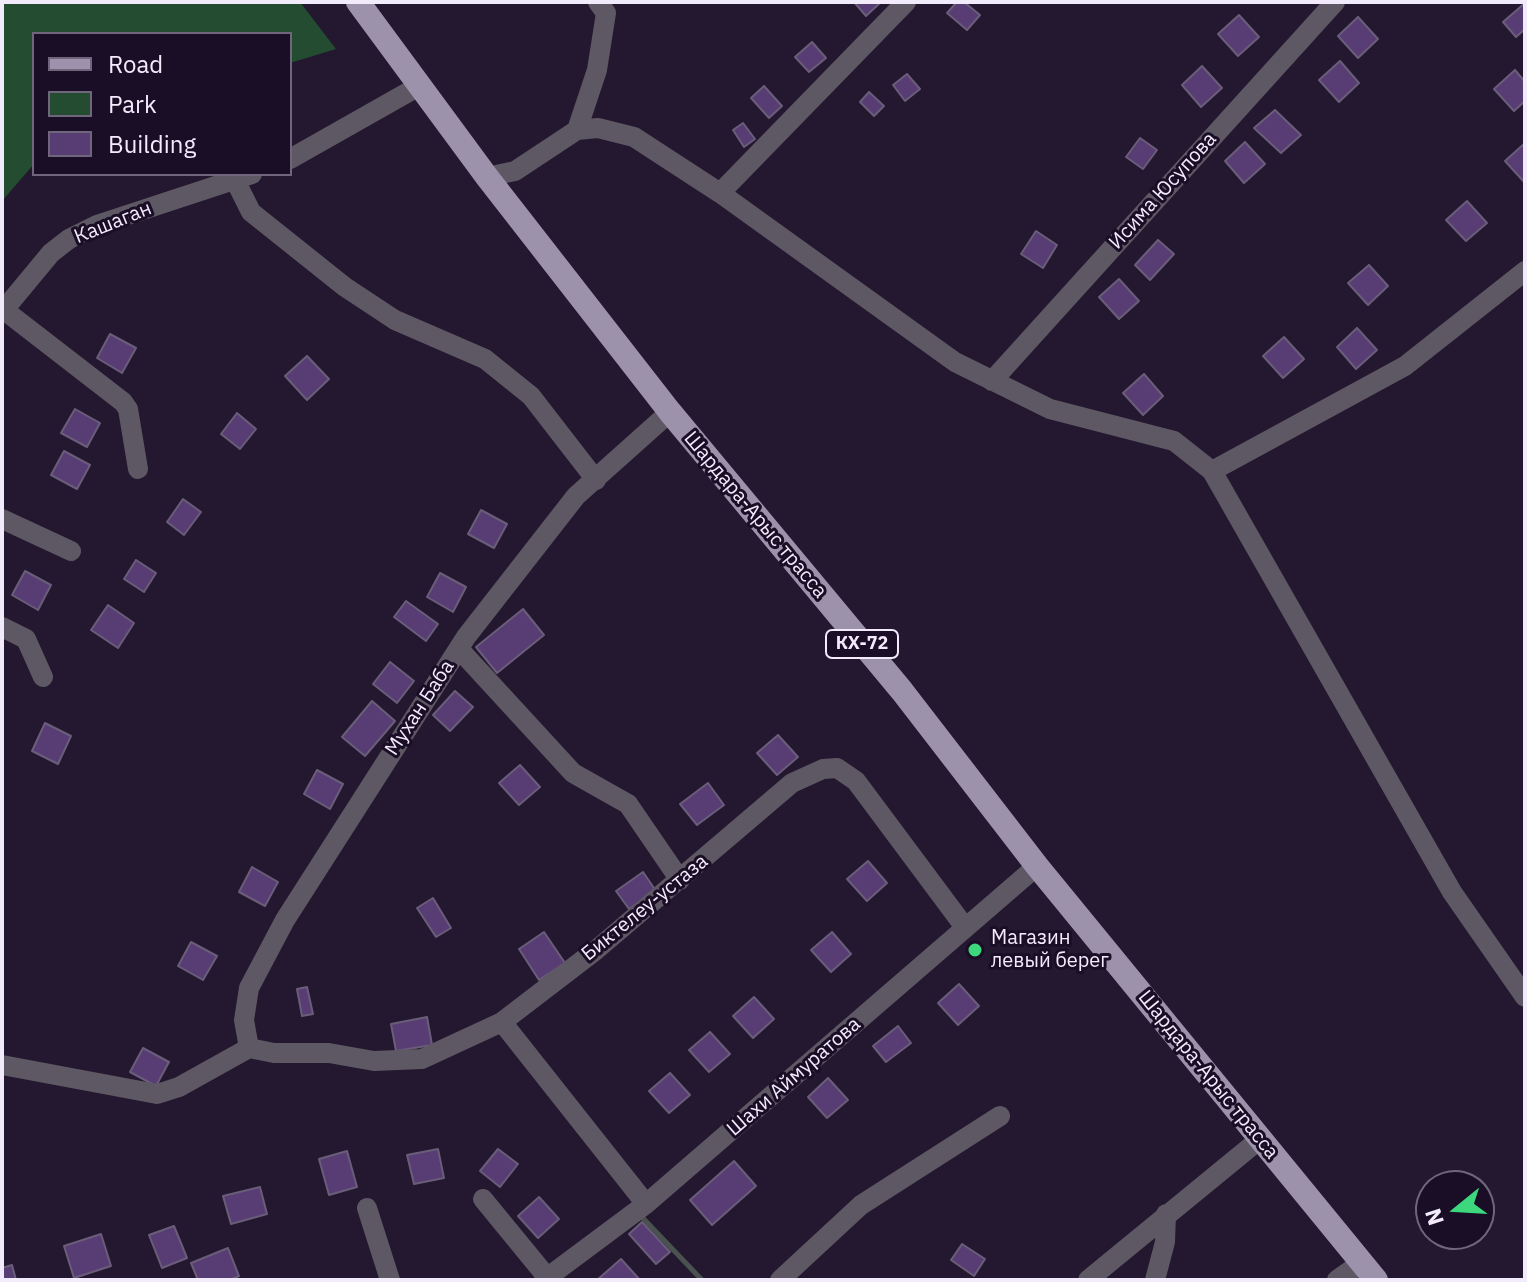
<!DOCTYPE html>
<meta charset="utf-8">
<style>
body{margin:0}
#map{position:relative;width:1527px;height:1282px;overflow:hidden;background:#23182f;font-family:"IBM Plex Sans",sans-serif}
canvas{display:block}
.frame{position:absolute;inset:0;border:4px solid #f2ebfc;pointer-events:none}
.legend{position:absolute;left:32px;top:32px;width:260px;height:144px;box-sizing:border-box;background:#190e25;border:2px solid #70667b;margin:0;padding:10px 14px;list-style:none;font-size:24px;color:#f2ebfc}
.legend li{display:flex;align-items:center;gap:16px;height:40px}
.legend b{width:40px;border:2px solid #70667b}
.north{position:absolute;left:1415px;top:1170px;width:80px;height:80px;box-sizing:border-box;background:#190e25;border:2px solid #70667b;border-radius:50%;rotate:252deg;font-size:22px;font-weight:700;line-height:32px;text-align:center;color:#f2ebfc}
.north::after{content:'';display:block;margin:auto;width:28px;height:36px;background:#3dd77e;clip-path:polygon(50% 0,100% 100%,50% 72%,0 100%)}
</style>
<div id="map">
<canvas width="1527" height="1282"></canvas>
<div class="frame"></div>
<ul class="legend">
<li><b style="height:10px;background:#9d92ab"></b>Road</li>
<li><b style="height:22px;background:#234c31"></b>Park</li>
<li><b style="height:22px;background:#583d74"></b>Building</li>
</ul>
<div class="north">N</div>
</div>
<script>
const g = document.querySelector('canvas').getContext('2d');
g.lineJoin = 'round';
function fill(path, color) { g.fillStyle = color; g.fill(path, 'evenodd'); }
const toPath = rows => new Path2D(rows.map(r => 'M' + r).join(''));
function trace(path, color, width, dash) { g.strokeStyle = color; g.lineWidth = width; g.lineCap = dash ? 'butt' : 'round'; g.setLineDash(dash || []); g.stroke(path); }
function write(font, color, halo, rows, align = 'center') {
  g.font = font + ' "IBM Plex Sans",sans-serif'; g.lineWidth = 6; g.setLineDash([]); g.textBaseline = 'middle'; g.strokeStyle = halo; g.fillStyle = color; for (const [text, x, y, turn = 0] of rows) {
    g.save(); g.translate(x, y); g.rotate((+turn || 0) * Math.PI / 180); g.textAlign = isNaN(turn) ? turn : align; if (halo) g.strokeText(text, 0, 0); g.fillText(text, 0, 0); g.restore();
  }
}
fill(toPath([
 [2,2,300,2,336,49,290,63,290,34,34,34,34,164,2,201]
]), '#234c31');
trace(toPath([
 [639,1214,702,1280]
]), '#49524f', 5);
const building = toPath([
 [854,2,881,2,866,16,854,2],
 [957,2,964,2,980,15,967,30,947,13,957,2],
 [1525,3,1525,29,1516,37,1503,22,1525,3],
 [1239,15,1259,37,1238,56,1218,34,1239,15],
 [1358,17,1378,39,1358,58,1338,36,1358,17],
 [812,42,826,58,809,72,795,57,812,42],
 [1340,61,1359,83,1339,102,1319,80,1340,61],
 [1202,66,1222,88,1201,107,1182,85,1202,66],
 [1515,70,1525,82,1525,101,1514,111,1494,89,1515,70],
 [907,74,920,89,905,101,893,85,907,74],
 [764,86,782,106,769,118,751,98,764,86],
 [869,92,884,106,874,116,860,102,869,92],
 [1275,110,1301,135,1281,153,1254,128,1275,110],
 [743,123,755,139,744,147,733,130,743,123],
 [1140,138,1157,150,1143,169,1126,157,1140,138],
 [1245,142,1265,164,1244,183,1225,161,1245,142],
 [1525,143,1525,183,1505,161,1525,143],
 [1467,201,1487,223,1466,241,1446,220,1467,201],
 [1036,231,1057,245,1043,268,1021,254,1036,231],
 [1158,240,1174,254,1150,280,1135,265,1158,240],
 [1369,265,1388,286,1368,305,1348,283,1369,265],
 [1119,279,1139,301,1119,319,1099,297,1119,279],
 [1357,328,1377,350,1356,369,1337,347,1357,328],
 [110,334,136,348,122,373,97,358,110,334],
 [1284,337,1304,359,1283,378,1263,356,1284,337],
 [307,356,329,379,307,400,285,376,307,356],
 [1144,374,1163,396,1143,415,1123,393,1144,374],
 [75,409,100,423,87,447,61,433,75,409],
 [237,413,256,429,240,449,221,434,237,413],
 [64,451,90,465,77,489,51,475,64,451],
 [183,499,201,512,184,535,167,522,183,499],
 [481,510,507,524,494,548,468,534,481,510],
 [136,560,156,573,144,592,124,579,136,560],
 [25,571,51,585,38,610,12,595,25,571],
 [440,573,466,587,453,612,427,597,440,573],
 [406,601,438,624,426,641,394,617,406,601],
 [108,605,134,623,118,648,91,630,108,605],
 [523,609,544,635,497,673,476,647,523,609],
 [390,662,414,681,397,703,373,684,390,662],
 [455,691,473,707,450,731,433,715,455,691],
 [372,701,395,721,365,756,342,737,372,701],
 [45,723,71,736,58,764,32,751,45,723],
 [778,735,798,757,777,775,757,753,778,735],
 [520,765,540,787,519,805,499,783,520,765],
 [317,770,343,784,330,809,304,794,317,770],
 [708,783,724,805,697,825,680,804,708,783],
 [868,861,887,883,867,901,847,879,868,861],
 [252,867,278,882,265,906,239,892,252,867],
 [643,872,656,891,629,909,616,891,643,872],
 [433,898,451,928,436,937,417,908,433,898],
 [544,932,565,963,539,980,519,949,544,932],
 [832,932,851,954,831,972,811,950,832,932],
 [191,942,217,956,203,980,178,966,191,942],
 [959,984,979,1006,958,1025,938,1003,959,984],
 [307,987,313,1014,302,1016,297,989,307,987],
 [754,997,774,1019,753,1038,733,1016,754,997],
 [427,1017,432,1045,396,1051,391,1024,427,1017],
 [898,1026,911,1043,886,1062,873,1046,898,1026],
 [710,1032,730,1054,709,1072,689,1050,710,1032],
 [143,1048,169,1062,156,1086,130,1072,143,1048],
 [670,1073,690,1095,669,1113,649,1091,670,1073],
 [828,1078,848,1100,827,1118,808,1097,828,1078],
 [438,1149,444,1178,414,1184,407,1155,438,1149],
 [498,1149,518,1164,500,1187,480,1171,498,1149],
 [347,1151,357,1187,329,1195,319,1159,347,1151],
 [734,1161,756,1186,712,1225,690,1200,734,1161],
 [260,1187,267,1214,231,1224,223,1196,260,1187],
 [539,1197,559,1219,538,1238,518,1216,539,1197],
 [642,1222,670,1252,656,1264,629,1234,642,1222],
 [174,1226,187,1258,162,1268,149,1235,174,1226],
 [101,1234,111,1266,74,1278,64,1246,101,1234],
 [962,1244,985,1259,974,1276,951,1260,962,1244],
 [228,1248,239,1276,230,1280,198,1280,191,1263,228,1248],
 [621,1259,640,1280,597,1280,621,1259],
 [12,1265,16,1280,2,1280,2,1268,12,1265]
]);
fill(building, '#583d74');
trace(building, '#6a5d79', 2);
trace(toPath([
 [577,130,597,70,606,13,598,2],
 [290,159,419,86],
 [487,177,515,171,577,130,598,128,634,137,720,193,955,362,1050,409,1174,441,1212,471,1452,892,1525,997],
 [235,180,251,212,345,287,395,320,485,359,531,396,596,480],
 [720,193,906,2],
 [4,310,123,402,128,409,138,469],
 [2,312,51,253,69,239,97,225,252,174],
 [992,381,1335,2],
 [1212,471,1405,366,1525,271],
 [2,519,71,551],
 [2,627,26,639,43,677],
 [459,649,573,773,628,804,680,880],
 [502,1022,646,1204],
 [249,1048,274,1053,329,1053,374,1061,422,1059,502,1022,596,950,792,783,823,769,837,768,856,781,964,926],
 [249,1048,244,1020,249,988,285,920,466,637,576,496,670,412],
 [2,1065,157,1094,179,1087,249,1048],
 [483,1199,547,1277],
 [367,1208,390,1280],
 [544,1280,646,1204,1037,866],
 [780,1280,861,1205,1000,1116],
 [1088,1280,1260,1139],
 [1155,1280,1165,1242,1166,1214],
 [1337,1280,1361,1263]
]), '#5d5864', 20);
trace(toPath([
 [358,2,487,177,670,412,902,691,1037,866,1376,1280]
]), '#9d92ab', 24);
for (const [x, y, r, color] of [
 [975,950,8,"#3dd77e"]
]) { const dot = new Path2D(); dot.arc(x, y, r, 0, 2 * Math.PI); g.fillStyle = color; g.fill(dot); trace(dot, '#190e25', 3); }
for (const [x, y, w] of [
 [862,644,72]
]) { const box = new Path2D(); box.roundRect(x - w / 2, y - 14, w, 28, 6); g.fillStyle = '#190e25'; g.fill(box); trace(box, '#f2ebfc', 2); }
write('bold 18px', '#f2ebfc', null, [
 ["КХ-72",862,644]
]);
write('20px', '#f2ebfc', '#190e25', [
 ["Исима Юсупова",1163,191,-48],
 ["Кашаган",113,223,-22],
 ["Шардара-Арыс трасса",755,515,50],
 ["Мухан Баба",420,708,-57],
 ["Биктелеу-устаза",645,908,-39],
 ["Шардара-Арыс трасса",1208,1075,51],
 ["Шахи Аймуратова",794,1077,-41]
]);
write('20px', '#f2ebfc', '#190e25', [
 ["Магазин",991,938],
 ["левый берег",991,961]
], 'left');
</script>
